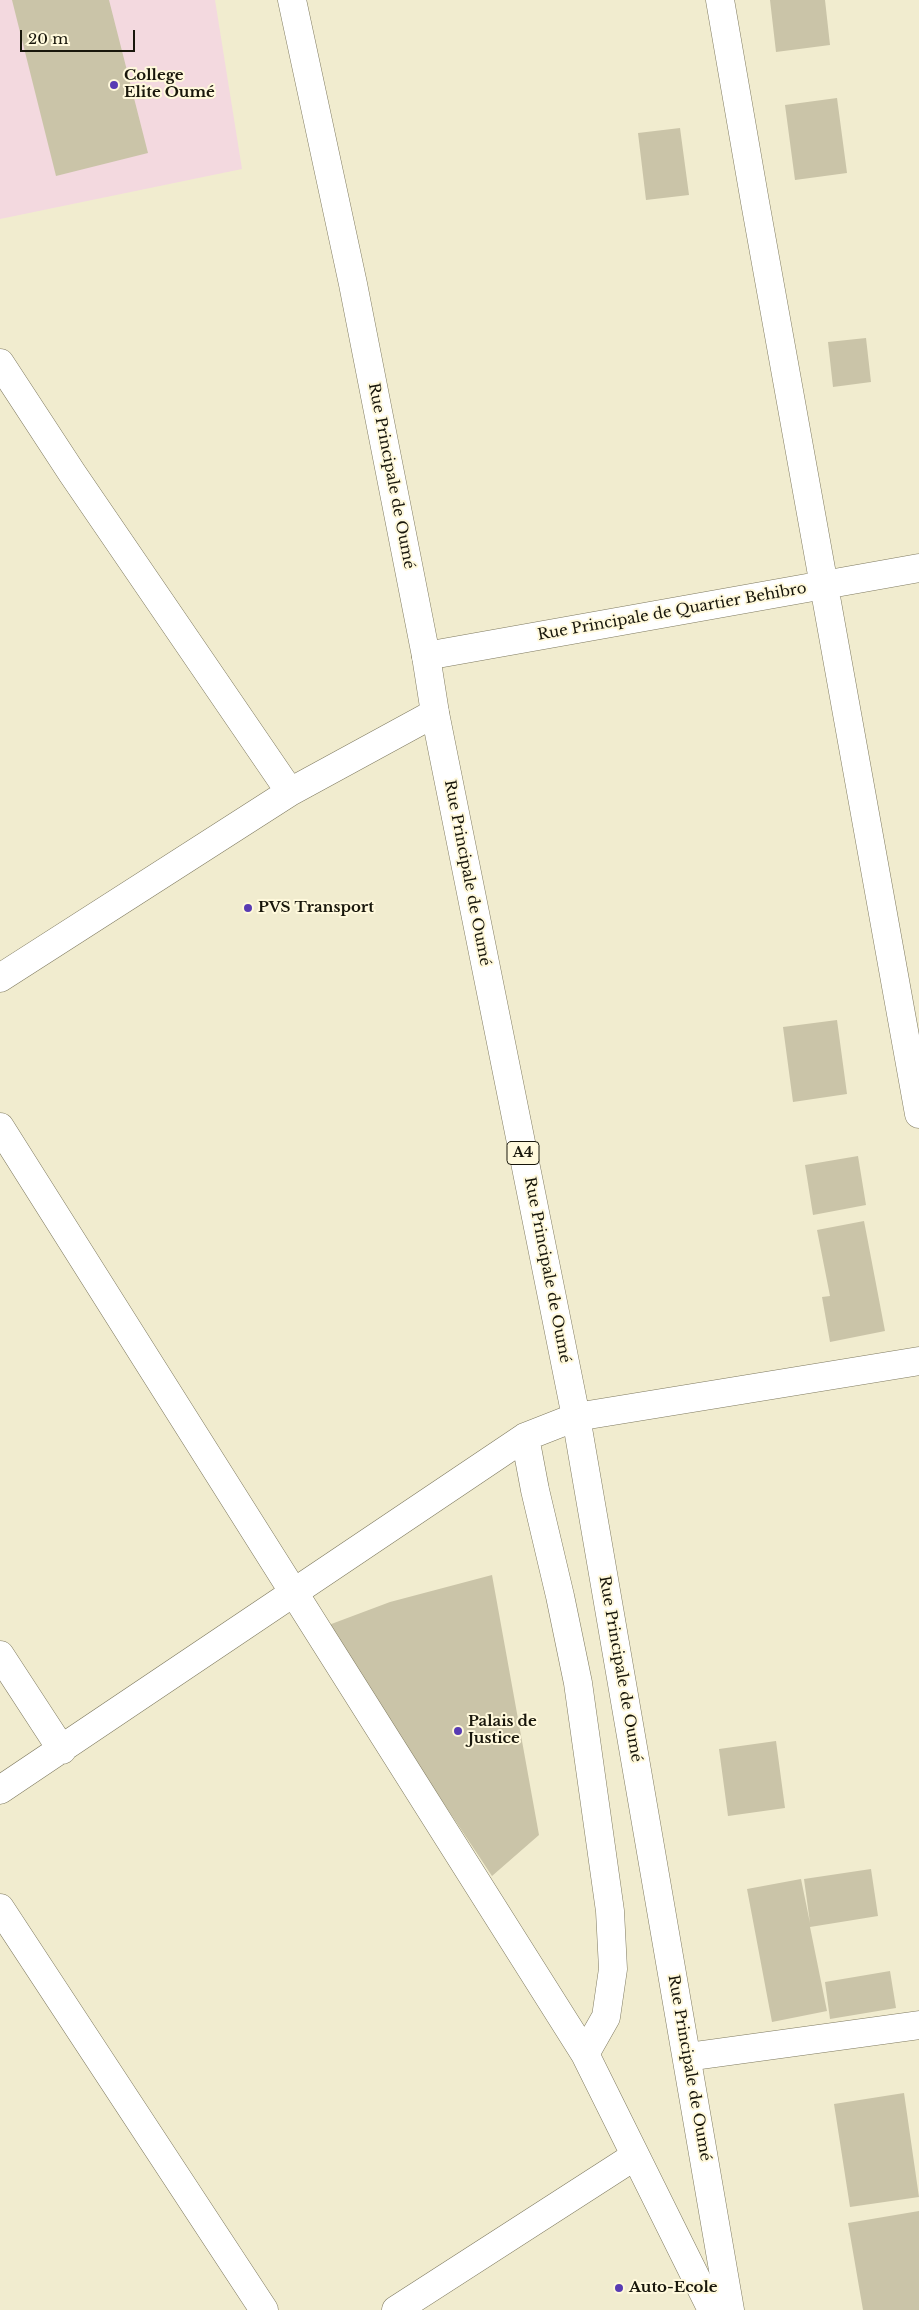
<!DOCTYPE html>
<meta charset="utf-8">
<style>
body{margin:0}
#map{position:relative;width:919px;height:2310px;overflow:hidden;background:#f1eccf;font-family:"Libre Baskerville",serif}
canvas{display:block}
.scale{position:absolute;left:20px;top:30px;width:115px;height:22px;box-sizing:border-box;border:2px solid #18160b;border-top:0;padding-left:6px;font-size:15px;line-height:18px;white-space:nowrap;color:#18160b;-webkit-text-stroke:4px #fff9dc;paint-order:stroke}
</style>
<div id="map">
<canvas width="919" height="2310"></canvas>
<div class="scale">20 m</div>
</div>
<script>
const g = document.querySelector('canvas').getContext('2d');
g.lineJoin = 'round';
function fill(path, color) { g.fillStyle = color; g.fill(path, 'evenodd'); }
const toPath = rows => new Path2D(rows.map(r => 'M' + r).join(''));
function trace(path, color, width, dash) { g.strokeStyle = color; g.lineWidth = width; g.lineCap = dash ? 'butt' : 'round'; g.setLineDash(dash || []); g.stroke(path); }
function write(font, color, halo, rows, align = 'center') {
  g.font = font + ' "Libre Baskerville",serif'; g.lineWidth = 4; g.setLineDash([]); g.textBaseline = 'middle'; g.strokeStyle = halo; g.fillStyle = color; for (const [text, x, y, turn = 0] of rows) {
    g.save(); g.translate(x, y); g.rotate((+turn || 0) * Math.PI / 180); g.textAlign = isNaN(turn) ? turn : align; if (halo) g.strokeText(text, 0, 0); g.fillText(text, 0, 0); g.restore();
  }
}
fill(toPath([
 [0,0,215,0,242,169,0,219]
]), '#f3d9df');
fill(toPath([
 [12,0,109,0,148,153,56,176],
 [770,0,825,0,830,45,776,52],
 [837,98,847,173,795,180,785,105],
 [680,128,689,195,646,200,638,133],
 [866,338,871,382,833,387,828,342],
 [837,1020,847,1094,793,1102,783,1027],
 [858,1156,866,1205,813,1215,805,1165],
 [864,1221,885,1331,830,1342,822,1297,830,1296,817,1230],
 [492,1575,539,1835,492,1876,326,1626,390,1602],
 [776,1741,785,1808,728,1816,719,1749],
 [871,1869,878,1916,810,1927,827,2011,772,2022,747,1889,801,1879,810,1923,804,1879],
 [890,1971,896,2008,830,2019,825,1982],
 [904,2093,919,2197,850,2207,834,2104],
 [919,2211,919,2310,863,2310,848,2223]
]), '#cac4a8');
const minor = toPath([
 [720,0,755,202,919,1114],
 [0,363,72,473,290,792],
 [426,656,919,568],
 [0,978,290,792,435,713],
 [0,1127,585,2054,712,2310],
 [525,1437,535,1490,560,1596,578,1683,610,1911,613,1969,606,2017,585,2054],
 [0,1655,62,1750],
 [0,1790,525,1437,576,1417,919,1361],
 [0,1908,264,2310],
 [687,2057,919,2025],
 [396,2310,635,2156]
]);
const major = toPath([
 [292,0,353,284,426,656,435,713,576,1417,730,2310]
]);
trace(minor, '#7e795f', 29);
trace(major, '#7e795f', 29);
trace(minor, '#fff', 28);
trace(major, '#fff', 28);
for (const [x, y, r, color] of [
 [114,85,5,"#583bb3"],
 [248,908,5,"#583bb3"],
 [458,1731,5,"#583bb3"],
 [619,2288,5,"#583bb3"]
]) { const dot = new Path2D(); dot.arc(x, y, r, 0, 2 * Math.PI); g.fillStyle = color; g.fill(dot); trace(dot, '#fff9dc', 2); }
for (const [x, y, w] of [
 [523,1153,32]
]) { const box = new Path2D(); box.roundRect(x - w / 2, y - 11.5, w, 23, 4); g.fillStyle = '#fff9dc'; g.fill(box); trace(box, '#18160b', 1); }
write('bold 14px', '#18160b', null, [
 ["A4",523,1153]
]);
write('bold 15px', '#18160b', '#fff9dc', [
 ["College",124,76],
 ["Elite Oumé",124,93],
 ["PVS Transport",258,908],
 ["Palais de",468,1722],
 ["Justice",468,1739],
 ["Auto-Ecole",629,2288]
], 'left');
write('15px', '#18160b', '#fff9dc', [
 ["Rue Principale de Oumé",391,476,79],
 ["Rue Principale de Quartier Behibro",672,612,-10],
 ["Rue Principale de Oumé",467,873,79],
 ["Rue Principale de Oumé",547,1270,79],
 ["Rue Principale de Oumé",620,1669,80],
 ["Rue Principale de Oumé",689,2068,80]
]);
</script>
